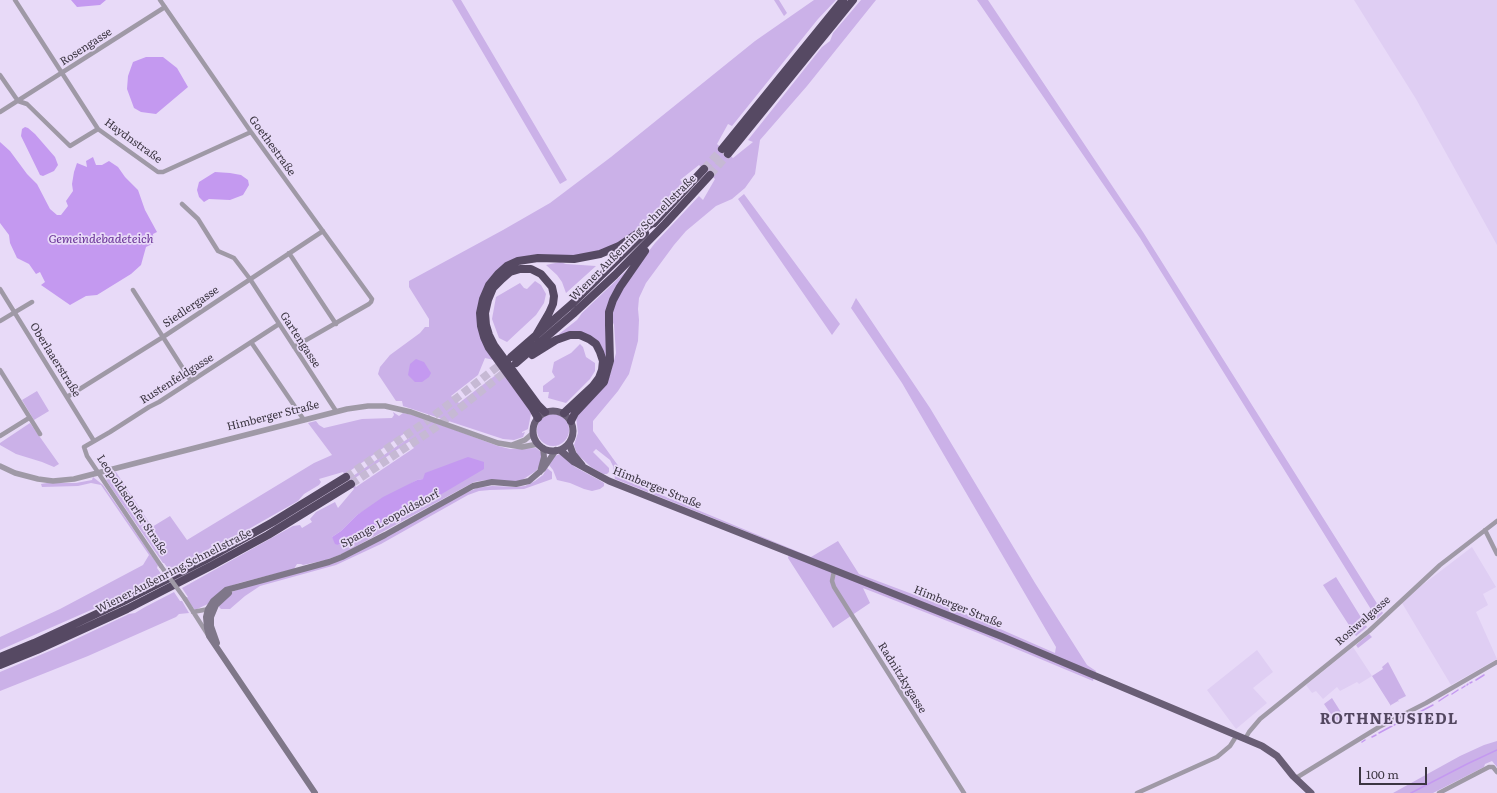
<!DOCTYPE html>
<meta charset="utf-8">
<style>
body{margin:0}
#map{position:relative;width:1497px;height:793px;overflow:hidden;background:#e8daf8;font-family:Literata,serif}
canvas{display:block}
.scale{position:absolute;left:1359px;top:767px;width:68px;height:18px;box-sizing:border-box;border:2px solid #3c3642;border-top:0;padding-left:5px;font-size:12px;line-height:14px;white-space:nowrap;color:#3c3642;-webkit-text-stroke:3px #e8daf8;paint-order:stroke}
</style>
<div id="map">
<canvas width="1497" height="793"></canvas>
<div class="scale">100 m</div>
</div>
<script>
const g = document.querySelector('canvas').getContext('2d');
g.lineJoin = 'round';
function fill(path, color) { g.fillStyle = color; g.fill(path, 'evenodd'); }
const toPath = rows => new Path2D(rows.map(r => 'M' + r).join(''));
function trace(path, color, width, dash) { g.strokeStyle = color; g.lineWidth = width; g.lineCap = dash ? 'butt' : 'round'; g.setLineDash(dash || []); g.stroke(path); }
function write(font, color, halo, rows, align = 'center') {
  g.font = font + ' Literata,serif'; g.lineWidth = 3.5; g.setLineDash([]); g.textBaseline = 'middle'; g.strokeStyle = halo; g.fillStyle = color; for (const [text, x, y, turn = 0] of rows) {
    g.save(); g.translate(x, y); g.rotate((+turn || 0) * Math.PI / 180); g.textAlign = isNaN(turn) ? turn : align; if (halo) g.strokeText(text, 0, 0); g.fillText(text, 0, 0); g.restore();
  }
}
fill(toPath([
 [1354,0,1497,0,1497,245,1416,99],
 [1472,547,1496,587,1483,594,1488,605,1476,612,1497,659,1451,685,1402,603,1421,586],
 [1353,647,1372,676,1359,684,1357,682,1340,691,1337,687,1323,699,1316,691,1312,693,1306,685],
 [1257,650,1273,672,1253,688,1267,703,1236,729,1207,690]
]), '#dfcef3');
fill(toPath([
 [452,0,461,0,567,180,560,184],
 [774,0,779,0,787,13,784,16],
 [814,0,836,0,818,19,732,126,728,124,717,144,733,158,753,142,748,140,822,47,830,41,833,33,861,0,876,0,807,86,760,140,755,174,745,188,732,199,716,206,686,231,674,245,646,283,639,298,638,309,639,320,638,341,629,374,618,391,593,421,593,431,630,482,811,557,838,541,859,574,968,615,1055,653,1056,647,902,383,851,308,856,298,930,408,1035,583,1087,665,1096,671,1093,681,978,633,863,588,870,603,833,628,788,558,790,549,615,479,613,466,610,460,596,449,593,452,609,468,609,472,607,474,603,474,591,467,577,454,574,445,578,433,576,416,607,382,611,372,616,353,614,325,611,318,617,297,639,264,655,243,699,196,703,200,715,179,699,165,680,180,684,183,650,219,637,230,608,249,583,256,530,255,483,291,494,360,485,358,478,375,451,396,459,403,501,371,530,410,531,414,528,429,522,432,522,433,525,432,523,437,514,440,503,439,403,406,402,401,396,401,378,374,380,367,390,355,420,333,425,327,429,327,429,319,409,287,409,281,503,230,550,203,611,157,755,41],
 [977,0,988,0,1143,232,1383,613,1377,619,1140,238],
 [744,194,840,324,832,335,738,199],
 [560,262,566,264,596,266,566,293,562,282,557,275,546,265],
 [627,270,611,301,608,313,607,325,609,359,607,369,603,379,596,389,574,412,572,415,570,413,595,388,601,378,605,369,605,361,602,350,597,343,590,337,582,334,574,333,560,335,559,334,577,320,582,313],
 [535,281,541,285,546,294,544,303,536,315,507,342,499,338,492,319,496,297,520,283,524,288,527,289],
 [580,344,583,347,586,357,595,363,595,371,590,379,566,403,548,398,549,392,543,392,543,386,555,377,552,372,554,362,571,353],
 [37,391,49,411,34,420,22,400],
 [393,412,399,416,403,413,417,416,498,446,510,449,536,448,541,452,542,457,540,465,536,471,522,480,514,482,486,480,474,482,342,554,326,560,303,565,301,564,297,564,294,569,239,583,225,588,210,603,195,610,186,598,188,597,182,588,293,526,300,525,302,528,312,522,310,519,316,512,335,502,338,508,354,489,343,472,319,479,321,482,319,485,304,494,298,501,247,530,205,551,194,560,170,571,164,563,163,563,106,480,105,477,107,474,116,472,152,527,170,516,187,540,314,463,332,455,308,423,316,421,319,425,324,428,362,419,392,418,394,415],
 [405,433,409,438,350,478,347,473],
 [410,441,414,448,356,487,352,480],
 [423,479,420,501,409,506,401,513,338,545,332,537,341,531,357,515,417,480],
 '537 430a16 16 0 1 1 32 0a16 16 0 1 1-32 0Z',
 [30,423,59,464,54,467,42,462,16,454,0,445,0,443],
 [560,454,575,467,599,480,604,483,604,486,600,489,592,491,584,489,570,483,557,480,553,470,549,465,555,456],
 [547,468,552,472,552,479,524,489,490,490,479,491,468,495,381,544,336,565,260,586,245,596,230,609,221,609,219,607,218,604,232,592,246,586,323,566,463,494,477,488,492,486,516,487,525,486,535,481,543,475],
 [93,477,103,485,158,565,157,568,162,575,107,603,0,650,0,637,60,609,143,565,149,555,101,485,91,483,78,486,42,487,41,484,47,483,76,483,92,480],
 [1336,577,1367,627,1356,636,1323,585],
 [174,592,180,601,182,601,189,613,179,614,176,617,88,656,0,691,0,672,59,647,129,614,135,613,145,607],
 [1369,634,1372,637,1358,648,1356,645],
 [1388,662,1406,696,1398,700,1399,702,1398,701,1391,705,1391,706,1372,676,1383,669,1382,667],
 [1332,698,1344,717,1336,722,1324,704],
 [1497,741,1497,767,1492,761,1485,764,1484,767,1433,793,1393,793,1460,756,1484,745]
]), '#cbb1e8');
fill(toPath([
 [71,0,106,0,100,5,77,7],
 [146,57,163,57,177,68,188,87,156,114,141,112,134,108,127,89,128,76,133,62],
 [25,127,28,128,35,134,55,157,58,165,54,171,43,176,40,175,21,136,22,129],
 [0,142,10,151,27,174,37,184,50,209,57,215,61,215,68,206,66,201,73,191,72,184,74,172,77,163,87,167,86,161,93,157,96,165,102,165,109,161,118,167,125,177,138,190,145,210,157,232,153,234,154,243,146,247,141,265,131,274,97,295,86,296,70,305,41,285,45,282,40,272,36,274,29,264,17,258,10,243,9,235,0,223],
 [215,172,230,173,241,175,248,180,249,185,243,195,230,200,209,199,204,202,199,197,197,190,199,182],
 [416,359,424,362,431,373,429,377,422,382,415,382,408,375,410,364],
 [468,457,484,462,484,469,440,495,431,493,420,501,409,506,401,513,338,545,335,544,332,537,341,531,357,515,383,497,417,480,423,479,425,473]
]), '#c499f0');
trace(toPath([
 [1476,680,1484,675],
 [1470,683,1472,682],
 [1467,685,1468,684],
 [1462,688,1465,686],
 [1452,694,1458,690],
 [1439,701,1448,695],
 [1412,716,1433,705],
 [1399,722,1400,722],
 [1394,725,1396,724],
 [1379,733,1392,726],
 [1372,737,1376,735],
 [1362,742,1365,740],
 [1411,793,1467,764,1497,750]
]), '#c499f0', 1.5);
trace(toPath([
 [704,169,722,149],
 [710,175,728,154],
 [346,477,428,420,505,361],
 [351,484,435,428,510,368]
]), '#c6b9d4', 8, [8, 4]);
trace(toPath([
 [15,0,98,129,158,172,163,172,251,132],
 [160,0,251,132,372,299,371,302,369,304,294,347],
 [0,75,18,101,27,104,70,146,98,129],
 [0,112,165,7],
 [182,204,198,219,218,251,234,258,250,279,336,411],
 [289,253,336,324],
 [0,289,94,441],
 [133,290,191,381],
 [0,321,32,302],
 [251,342,304,420],
 [0,370,40,434],
 [67,397,163,337,323,231],
 [0,436,29,418],
 [1485,530,1497,554],
 [161,566,87,456,84,447,110,432,149,407,159,402,279,324],
 [834,571,832,581,834,587,964,793],
 [185,599,208,635],
 [193,612,209,609],
 [1245,739,1249,732,1260,719,1369,631,1440,565,1497,521],
 [1296,778,1379,727,1426,703,1497,662],
 [1137,793,1217,757,1230,746,1237,735],
 [1439,793,1489,767,1493,767,1497,772]
]), '#9f99a6', 4.5);
trace(toPath([
 [512,445,525,440,533,433],
 [0,466,15,473,38,479,53,481,74,479,347,409,368,406,385,406,411,412,498,443,522,447,538,444]
]), '#9f99a6', 5.5);
trace(toPath([
 [540,472,544,457,543,448],
 [217,643,211,626,211,617,216,605,229,593],
 [315,793,209,636,207,628,206,617,208,609,213,601,226,590,329,562,342,557,385,535,473,486,492,482,516,484,529,481,543,469,556,450]
]), '#7f7789', 6);
trace(toPath([
 '533 431a20 20 0 1 1 40 0a20 20 0 1 1-40 0Z',
 [569,443,573,454,582,465],
 [560,450,574,462,609,481,1003,637,1262,746,1277,756,1293,776,1311,793]
]), '#695e75', 7);
trace(toPath([
 [722,149,843,0],
 [728,154,853,0],
 [654,223,704,169],
 [535,337,549,313,553,304,554,296,552,287,541,274,531,269,520,269,510,272,502,279,493,288,488,300,485,313,486,325,489,335,494,345,538,405,545,412],
 [532,355,556,340,570,335,580,335,589,339,596,344,600,352,603,361,602,370,599,378,593,386,564,413],
 [511,357,573,303,645,233],
 [516,363,573,314,615,275,665,224,710,175],
 [538,418,533,409,489,348,484,337,481,326,480,313,483,299,489,285,498,274,507,266,518,261,538,258,574,259,600,254,619,246,657,220],
 [571,421,575,413,604,382,610,361,609,325,609,312,613,300,620,287,645,251],
 [0,657,34,643,124,601,205,560,273,522,346,477],
 [0,665,37,650,127,609,211,566,268,535,351,484]
]), '#564963', 8);
trace(toPath([
 [161,566,185,599]
]), '#9f99a6', 4.5);
write('11px', '#3c3642', '#e8daf8', [
 ["Rosengasse",86,47,-33],
 ["Haydnstraße",133,141,36],
 ["Goethestraße",272,146,54],
 ["Wiener Außenring Schnellstraße",633,238,-45],
 ["Siedlergasse",191,307,-34],
 ["Gartengasse",300,340,57],
 ["Oberlaaerstraße",55,360,58],
 ["Rustenfeldgasse",177,379,-32],
 ["Himberger Straße",273,416,-14],
 ["Himberger Straße",657,488,22],
 ["Leopoldsdorfer Straße",132,505,56],
 ["Spange Leopoldsdorf",390,519,-28],
 ["Wiener Außenring Schnellstraße",174,571,-27],
 ["Himberger Straße",958,607,22],
 ["Rosiwalgasse",1363,621,-41],
 ["Radnitzkygasse",902,678,58]
]);
write('italic 12px', '#693296', '#e8daf8', [
 ["Gemeindebadeteich",101,239]
]);
g.letterSpacing = '1px';
write('bold 15px', '#534760', '#e8daf8', [
 ["ROTHNEUSIEDL",1389,720]
]);
g.letterSpacing = '0px';
</script>
